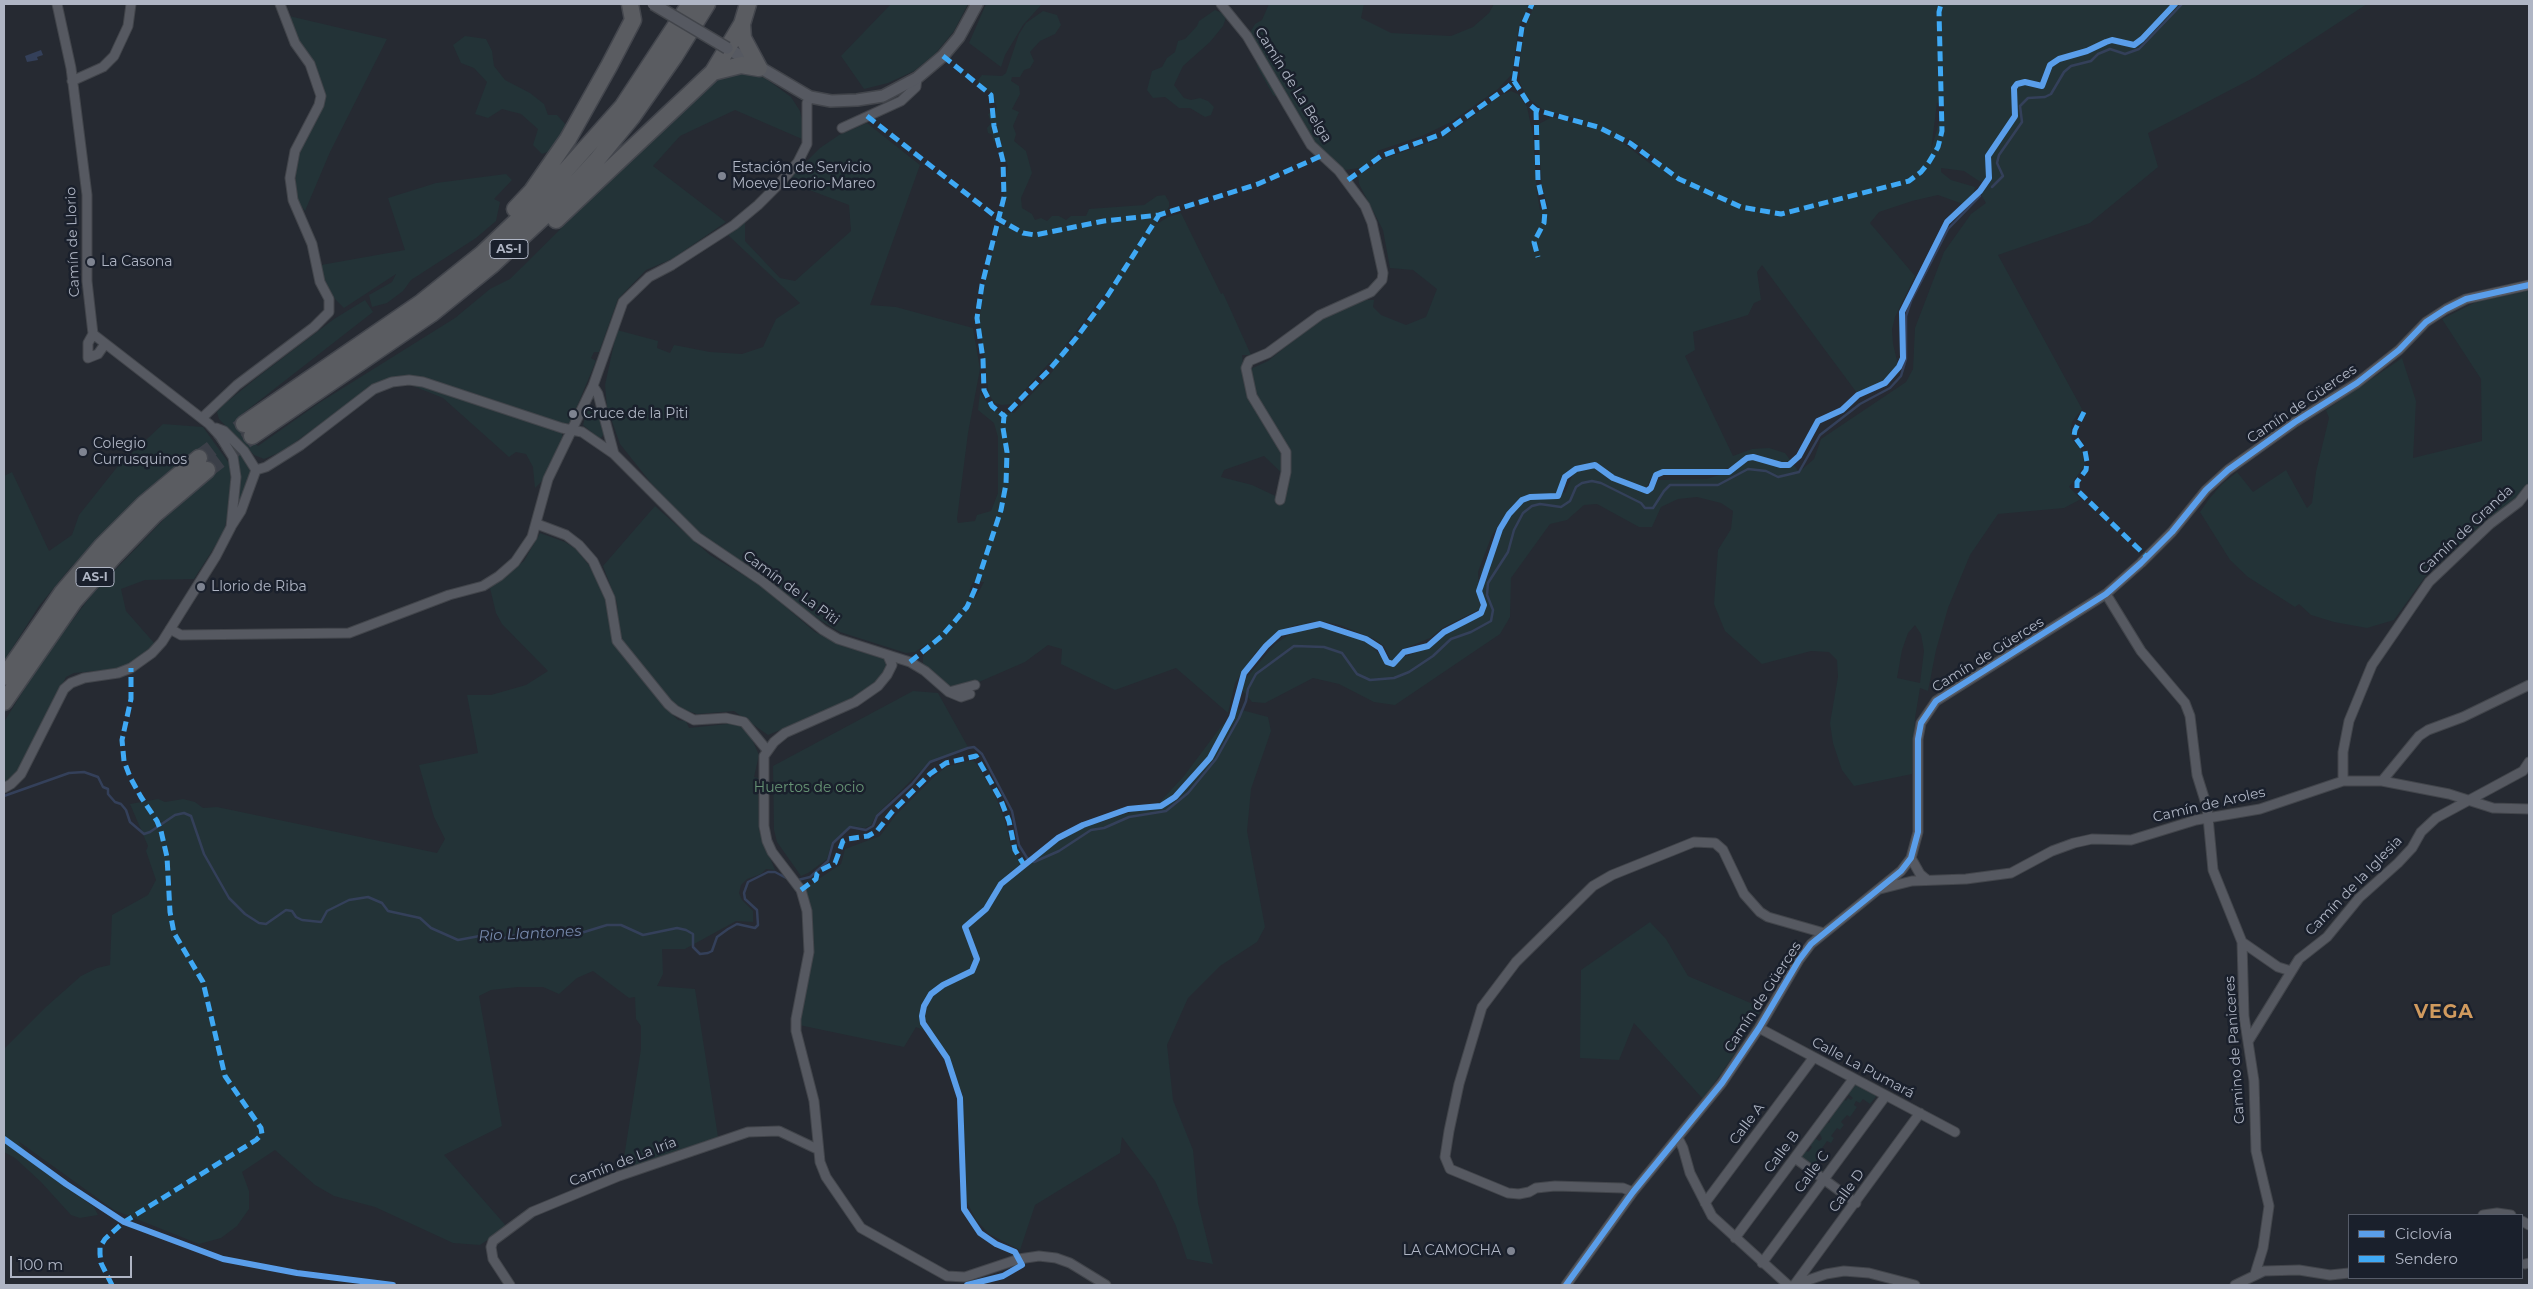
<!DOCTYPE html>
<meta charset="utf-8">
<style>
body{margin:0}
#map{position:relative;width:2533px;height:1289px;overflow:hidden;background:#262a32;font-family:Montserrat,sans-serif}
canvas{display:block}
.frame{position:absolute;inset:0;border:5px solid #afb5c4;pointer-events:none}
.legend{position:absolute;left:2348px;top:1214px;width:175px;height:65px;box-sizing:border-box;background:#1a202c;border:1px solid #565c69;margin:0;padding:6px 9px;list-style:none;font-size:15px;color:#afb5c4}
.legend li{display:flex;align-items:center;gap:10px;height:25px}
.legend b{width:25px;border:1px solid #565c69}
.scale{position:absolute;left:10px;top:1256px;width:122px;height:22px;box-sizing:border-box;border:2px solid #afb5c4;border-top:0;padding-left:6px;font-size:15px;line-height:18px;white-space:nowrap;color:#afb5c4;-webkit-text-stroke:4px #1a202c;paint-order:stroke}
</style>
<div id="map">
<canvas width="2533" height="1289"></canvas>
<div class="frame"></div>
<ul class="legend">
<li><b style="height:6px;background:#5a9eea"></b>Ciclovía</li>
<li><b style="height:6px;background:#3fa9f5"></b>Sendero</li>
</ul>
<div class="scale">100 m</div>
</div>
<script>
const g = document.querySelector('canvas').getContext('2d');
g.lineJoin = 'round';
function fill(path, color) { g.fillStyle = color; g.fill(path, 'evenodd'); }
const toPath = rows => new Path2D(rows.map(r => 'M' + r).join(''));
function trace(path, color, width, dash) { g.strokeStyle = color; g.lineWidth = width; g.lineCap = dash ? 'butt' : 'round'; g.setLineDash(dash || []); g.stroke(path); }
function write(font, color, halo, rows, align = 'center') {
  g.font = font + ' Montserrat,sans-serif'; g.lineWidth = 5; g.setLineDash([]); g.textBaseline = 'middle'; g.strokeStyle = halo; g.fillStyle = color; for (const [text, x, y, turn = 0] of rows) {
    g.save(); g.translate(x, y); g.rotate((+turn || 0) * Math.PI / 180); g.textAlign = isNaN(turn) ? turn : align; if (halo) g.strokeText(text, 0, 0); g.fillText(text, 0, 0); g.restore();
  }
}
fill(toPath([
 [891,4,968,4,954,31,935,54,914,71,888,83,864,89,841,56],
 [986,4,1042,4,1023,25,1005,55,1001,67,969,43],
 [1269,4,1364,4,1361,18,1391,33,1451,36,1473,27,1489,13,1494,4,1530,4,1519,26,1512,74,1498,89,1451,122,1422,136,1377,151,1377,157,1366,167,1345,170,1327,161,1281,99,1273,95,1258,68,1248,36,1255,24,1262,20],
 [1535,4,2367,4,2255,77,2148,133,2158,167,2090,223,1998,255,2082,409,2072,422,2071,429,2072,440,2081,449,2085,465,2069,487,2081,499,2064,508,1998,514,1970,555,1948,608,1936,650,1928,691,1920,688,1915,718,1912,774,1854,786,1842,770,1833,743,1830,723,1838,677,1837,660,1829,652,1811,651,1762,664,1725,631,1714,604,1718,550,1731,529,1733,511,1721,503,1697,497,1678,499,1661,507,1652,527,1639,527,1597,504,1584,505,1567,520,1550,524,1511,578,1510,617,1500,634,1395,705,1374,702,1339,684,1313,678,1265,703,1252,702,1242,690,1242,683,1275,644,1292,633,1300,624,1278,631,1256,652,1235,683,1228,713,1176,668,1115,690,1061,664,1062,649,1048,645,1025,662,972,685,955,688,944,684,923,663,923,657,929,648,928,643,915,652,906,653,840,632,808,613,764,579,762,575,699,533,651,483,620,444,607,407,605,385,617,330,658,341,657,348,670,353,674,345,710,352,742,354,763,347,776,319,800,303,728,235,745,221,745,241,780,278,795,281,851,231,849,205,799,186,785,187,796,172,820,148,839,135,867,123,920,165,870,305,896,307,973,328,980,369,968,433,957,519,958,523,975,521,977,515,991,511,998,493,998,437,994,423,978,410,980,393,992,409,1002,413,1014,413,1053,371,1054,367,1049,363,1012,404,1002,405,995,403,989,395,979,322,985,277,1001,224,1007,227,1007,223,998,220,997,215,1001,209,1000,200,1003,197,1008,166,1000,149,1002,146,1000,142,993,141,993,135,988,133,987,128,991,123,988,114,997,108,994,99,990,92,979,88,978,80,982,75,1002,76,1006,73,1019,34,1026,23,1043,11,1057,15,1061,25,1055,34,1040,41,1030,52,1034,61,1030,68,1024,70,1020,77,1012,77,1011,81,1019,86,1020,94,1012,109,1019,112,1013,126,1016,134,1014,141,1026,151,1032,173,1021,198,1022,208,1032,214,1035,220,1041,218,1047,221,1052,216,1059,216,1066,220,1071,216,1086,216,1089,209,1144,205,1157,196,1165,195,1169,202,1169,207,1166,212,1155,216,1157,224,1168,217,1181,213,1221,294,1223,293,1251,355,1242,355,1244,372,1268,361,1313,325,1342,308,1366,300,1374,300,1373,307,1381,315,1406,325,1426,317,1437,289,1413,270,1390,268,1383,230,1359,184,1358,175,1383,159,1436,140,1456,129,1501,95,1511,91,1518,94,1527,107,1533,135,1537,193,1540,210,1548,208,1542,187,1537,125,1552,117,1580,124,1584,121,1542,109,1527,97,1520,83,1520,57,1525,27],
 [1944,102,1944,121,1940,119,1931,150,1937,103],
 [1628,138,1654,157,1652,165,1623,143],
 [1941,168,1964,171,1982,183,1978,189,1986,203,1971,214,1944,252,1915,328,1913,369,1906,382,1821,439,1814,459,1799,472,1785,453,1769,448,1752,449,1733,456,1685,356,1695,350,1693,332,1748,315,1754,303,1761,300,1757,272,1762,265,1857,393,1884,381,1898,365,1893,344,1892,329,1895,317,1915,276,1870,223,1879,212,1912,201,1938,195,1963,204,1973,196,1975,187,1951,180,1941,172],
 [1104,295,1108,297,1074,338,1071,345,1072,349,1070,351,1063,348],
 [1264,456,1289,480,1284,500,1252,485,1221,477,1224,470],
 [1576,467,1565,493,1558,490,1565,473],
 [1732,467,1731,471,1707,479,1658,480,1652,491,1638,490,1635,485,1646,488,1653,475,1663,471,1713,472],
 [1506,514,1498,528,1492,549,1480,572,1483,597,1481,610,1429,646,1408,656,1396,657,1401,650,1430,638,1444,627,1480,609,1478,572,1492,535],
 [973,582,984,582,976,597,969,592],
 [1321,621,1340,625,1374,639,1384,646,1390,658,1384,659,1359,634,1339,627,1304,623],
 [1915,625,1921,634,1924,651,1920,683,1897,678,1902,650,1908,633],
 [1215,10,1227,15,1223,26,1210,42,1183,66,1174,85,1184,98,1191,100,1200,98,1208,101,1214,107,1211,115,1205,117,1190,108,1179,108,1165,97,1153,98,1147,90,1152,71,1162,67,1167,58,1175,52,1178,41,1185,39,1197,26,1199,21],
 [289,16,387,39,330,152,305,211,297,200,295,189,297,156,325,100,314,68,297,42],
 [465,36,486,39,492,51,494,66,505,80,530,93,544,104,548,115,557,115,567,126,550,151,542,154,533,145,538,129,521,114,502,109,488,118,475,114,487,82,474,68,461,63,453,45],
 [726,71,752,74,765,78,791,97,800,111,804,129,802,139,735,110,680,136,653,166,726,222,672,259,646,270,618,299,599,352,594,352,591,358,596,361,570,423,563,424,482,396,417,376,407,376,378,382,283,451,264,459,254,455,219,419,217,412,223,405,259,376,334,319,365,300,373,312,237,418,240,425,247,430,248,437,258,446,319,403,455,318,490,289,510,279,636,154],
 [506,174,512,180,494,199,500,202,496,221,476,238,411,280,403,291,387,303,372,307,369,295,392,282,396,274,344,308,335,299,324,279,321,265,405,250,388,198,436,183],
 [2529,290,2529,482,2516,500,2486,521,2425,577,2394,620,2367,628,2334,622,2311,615,2299,604,2295,607,2248,577,2230,560,2200,512,2209,499,2222,484,2237,472,2253,492,2286,470,2307,508,2312,503,2316,472,2329,418,2326,410,2402,358,2416,401,2413,458,2482,441,2481,379,2442,319,2484,298],
 [406,383,455,394,562,433,563,439,542,481,535,488,533,467,526,454,516,452,509,457,443,398],
 [593,409,598,413,604,434,600,439,583,425,587,411],
 [163,424,203,427,231,466,229,506,224,532,194,579,145,580,121,589,126,611,155,644,132,663,117,669,74,673,66,677,22,767,4,783,4,722,41,662,93,593,166,517,212,477,195,452,192,452,71,567,39,606,4,661,4,476,12,472,49,551,72,535,79,515,118,466],
 [230,444,238,449,250,467,250,478,236,512,239,467],
 [655,506,710,555,760,585,815,632,842,646,884,659,887,665,881,676,864,691,833,708,768,735,734,711,697,714,678,708,624,644,619,631,617,603,603,566],
 [540,533,565,542,576,549,588,564,603,586,613,643,673,715,678,720,686,721,689,728,737,723,751,737,759,755,754,777,758,778,759,830,775,870,766,869,761,874,747,879,741,885,739,893,742,900,753,911,753,922,736,921,685,949,662,949,663,974,657,986,695,989,718,1137,622,1170,641,1049,641,1026,636,1019,635,997,629,998,593,971,577,978,559,994,543,987,518,987,491,990,479,996,502,1126,444,1155,507,1227,480,1245,453,1243,375,1207,334,1196,315,1185,275,1150,242,1172,249,1191,249,1209,237,1226,221,1238,199,1244,114,1210,18,1141,40,1169,94,1207,98,1215,80,1218,71,1215,41,1182,15,1158,4,1152,4,1049,47,1006,81,976,97,968,110,965,112,915,148,895,156,880,146,851,148,846,130,804,158,799,165,802,183,799,195,802,203,808,217,807,437,853,445,839,434,817,419,765,478,753,467,695,491,695,526,685,548,671,502,624,496,613,490,588,524,561],
 [913,691,938,693,968,747,930,762,876,815,871,825,865,828,850,826,832,842,827,859,808,873,801,876,777,842,774,830,773,766],
 [1238,709,1268,717,1271,731,1251,789,1247,831,1265,927,1257,942,1220,966,1188,998,1167,1045,1173,1100,1193,1150,1198,1203,1213,1264,1187,1259,1176,1226,1155,1181,1122,1137,1120,1153,1035,1205,1020,1250,989,1234,976,1220,964,1196,963,1096,946,1050,933,1047,925,1031,916,1027,904,1047,799,1025,791,1021,807,951,806,920,799,895,805,888,841,864,845,849,880,836,895,816,936,775,946,767,968,761,974,761,978,766,995,795,1005,821,1011,847,1025,868,1056,843,1082,828,1159,803,1184,776,1220,728],
 [1650,922,1666,939,1688,976,1762,1008,1734,1055,1703,1099,1634,1023,1619,1060,1580,1058,1581,970],
 [1856,1081,1879,1093,1870,1104,1863,1099,1860,1103,1856,1101,1854,1105,1857,1107,1850,1117,1847,1115,1841,1122,1844,1125,1840,1130,1837,1128,1831,1136,1834,1138,1831,1143,1827,1141,1816,1157,1818,1159,1815,1164,1823,1170,1821,1172,1801,1156,1805,1150,1808,1152,1810,1150,1812,1147,1809,1144,1814,1137,1819,1141,1822,1139,1820,1134,1816,1135,1826,1121,1829,1123,1830,1121,1828,1119,1843,1098,1846,1101,1848,1098,1851,1100,1853,1098,1847,1093]
]), '#233337');
fill(toPath([
 [41,50,43,55,37,57,38,60,27,62,25,56]
]), '#34405a');
trace(toPath([
 [1992,187,2003,176,1997,163,1999,155,2022,122,2020,106,2028,98,2045,97,2051,94,2064,72,2071,66,2091,61,2098,54,2110,49,2125,54,2139,49,2182,4],
 [4,796,69,773,84,772,98,777,103,787,108,789,108,794,115,802,121,804,126,810,130,822,144,834,150,832,175,815,184,813,191,816,204,854,229,898,245,914,259,923,266,924,286,910,292,911,296,917,302,920,321,922,327,911,349,900,368,897,382,903,388,911,420,918,431,928,458,940,496,933,504,938,524,933,581,933,607,925,621,925,643,935,677,928,686,930,693,934,693,947,700,954,708,953,712,951,717,937,728,929,737,924,755,928,758,925,757,910,745,899,744,893,748,882,768,872,775,872,790,880],
 [798,880,810,877,828,861,833,843,850,827,866,830,873,826,877,816,912,784,930,762,968,748,974,747,982,754,1012,811,1019,845,1027,858,1034,862,1059,851,1091,830,1104,828,1129,817,1166,811,1188,793,1216,759,1239,718,1246,701,1248,689,1256,674,1294,646,1324,647,1342,653,1357,674,1370,680,1394,678,1409,672,1433,656,1451,639,1471,632,1491,621,1493,610,1487,595,1488,583,1508,552,1514,530,1523,513,1532,506,1540,504,1561,507,1570,501,1576,487,1582,483,1592,481,1601,483,1641,503,1645,508,1653,508,1664,491,1670,485,1718,485,1748,469,1766,471,1778,477,1799,472,1820,435,1860,404,1890,388,1901,376,1906,359,1906,316,1911,301,1948,229,1980,196]
]), '#34405a', 2.5);
trace(toPath([
 [199,458,244,424],
 [207,470,252,436]
]), '#3b3f48', 16, [16, 8]);
const minor = toPath([
 [1221,4,1247,36,1311,145,1339,171,1365,206,1372,223,1383,273,1382,280,1371,292,1320,315,1268,353,1249,361,1246,368,1252,396,1286,452,1286,472,1280,500],
 [72,81,103,67,114,56,128,26,131,4],
 [842,128,901,101,916,87,917,78],
 [93,334,88,343,88,358,98,354,105,344],
 [593,386,598,394,614,454],
 [202,418,237,385,314,327,329,312,329,299,320,282,312,244,293,200,290,178,295,151,319,105,321,96,310,64,295,43,280,4],
 [216,428,224,431,244,451,256,470,241,511,232,525],
 [256,470,266,467,301,445,374,389,392,382,409,380,423,382,562,428,582,432,614,454,697,537,762,581,823,630,838,639,910,662,925,671,949,692,975,685],
 [537,524,566,535,579,545,593,561,610,598,617,641,668,704,675,710,694,720,726,718,744,722,767,750],
 [2106,594,2141,651,2185,703,2190,716,2197,775,2207,807,2213,870,2242,942,2244,1016,2254,1081,2256,1151,2269,1206,2263,1248,2255,1274],
 [170,629,181,635,349,633,449,595,483,586,499,576,515,562,532,537,548,479,593,386,623,302,649,277,672,265,734,225,758,205,779,184,798,162,807,144,807,103,810,97],
 [888,656,892,665,887,675,878,686,855,702,785,733,774,742,764,756,764,826,767,841,772,852,801,890,807,911,809,952,796,1019,796,1031,814,1101,820,1162,826,1177,861,1228,947,1276,965,1277,1019,1259,1039,1256,1056,1258,1070,1263,1106,1285],
 [949,692,961,697,970,694],
 [2343,781,2343,752,2349,721,2372,665,2429,582,2490,524,2519,502,2529,489],
 [2382,781,2419,736,2428,730,2463,717,2529,685],
 [4,788,11,784,21,774,64,689,71,683,84,678,118,673,131,668,152,653,162,642,216,556,231,527,236,477,233,457,220,436,209,424,93,334,87,281,87,195,71,68,57,4],
 [1911,858,1920,874,1927,880],
 [1880,889,1912,881,1966,879,2011,873,2052,851,2074,843,2092,839,2131,840,2196,820,2260,809,2343,781,2382,781,2449,794,2493,808,2529,809],
 [2242,942,2278,967,2291,971],
 [1759,1028,1955,1132],
 [2249,1040,2299,959,2327,937,2359,898,2398,863,2412,848,2421,832,2436,818,2523,771,2529,762],
 [1678,1138,1683,1148,1690,1173,1712,1216,1788,1285],
 [1795,1158,1856,1203],
 [1633,1192,1623,1188,1555,1186,1536,1188,1529,1192,1519,1194,1508,1193,1450,1169,1445,1157,1449,1131,1459,1084,1482,1007,1516,962,1593,886,1612,875,1694,842,1715,843,1723,850,1744,894,1760,912,1768,917,1824,933],
 [1705,1203,1811,1061],
 [2483,1215,2497,1213,2511,1215],
 [2522,1221,2529,1225],
 [1735,1238,1851,1082],
 [1762,1263,1884,1098],
 [2525,1264,2529,1263],
 [1795,1284,1920,1113],
 [510,1285,493,1259,491,1247,493,1241,532,1212,619,1176,748,1132,779,1131,817,1149],
 [1566,1285,1633,1192,1722,1083,1759,1028,1799,960,1811,944,1901,871,1911,858,1918,832,1918,739,1921,723,1936,701,2106,594,2141,563,2172,532,2206,490,2228,470,2295,422,2357,383,2399,350,2426,322,2446,309,2466,299,2529,285],
 [1794,1285,1826,1274,1844,1271,1869,1273,1915,1285],
 [2235,1285,2264,1271,2299,1270,2330,1275,2349,1273]
]);
const tertiary = toPath([
 [727,48,810,97,831,101,857,100,883,96,917,78,943,56,959,37,977,4]
]);
const motorway = toPath([
 [748,4,742,24,743,38,759,68],
 [713,72,742,24],
 [515,209,532,191,568,139,609,66,633,20,630,4],
 [556,220,713,72,741,65,759,68],
 [244,424,422,302,482,254,541,198,623,106,690,4],
 [252,436,431,314,493,264,552,209,596,161,632,117,674,57,707,4],
 [4,677,62,593,102,546,144,504,199,458],
 [4,702,74,601,115,555,154,515,207,470]
]);
trace(minor, '#42454b', 11);
trace(tertiary, '#42454b', 14);
trace(motorway, '#43464d', 19);
trace(minor, '#565961', 9);
trace(tertiary, '#565961', 11);
trace(motorway, '#5a5c61', 16);
const tertiaryBridge = toPath([
 [653,4,727,48]
]);
trace(tertiaryBridge, '#42454b', 14, []);
trace(tertiaryBridge, '#565961', 11);
trace(toPath([
 [943,56,991,95,994,126,1003,161,1004,197,982,285,977,318,983,359,984,390,992,406,1004,416],
 [1514,81,1528,103,1536,110,1598,127,1630,143,1679,179,1741,207,1781,214,1909,181,1921,172,1929,162,1938,147,1942,131,1939,12,1941,4],
 [1536,110,1538,181,1545,211,1544,223,1534,242,1538,257],
 [867,116,1000,220,1023,233,1035,235,1104,221,1159,215,1258,184,1321,156],
 [1348,180,1381,156,1442,134,1508,87,1514,81,1522,27,1532,4],
 [2084,412,2075,430,2074,436,2085,451,2087,462,2086,470,2077,482,2077,490,2147,557],
 [910,662,942,636,967,607,975,589,1001,510,1006,484,1007,452,1003,428,1004,416,1050,369,1077,337,1108,295,1159,215],
 [801,890,816,879,817,874,821,870,835,863,843,841,847,839,868,836,877,831,892,812,930,774,946,763,976,756,1000,798,1009,821,1015,850,1024,865],
 [112,1285,101,1263,100,1254,100,1247,105,1239,124,1222,256,1140,262,1134,261,1128,225,1076,203,982,174,933,170,912,167,857,161,831,157,821,141,797,130,777,124,761,122,740,131,699,131,668]
]), '#3fa9f5', 5, [10, 5]);
trace(toPath([
 [4,1139,66,1184,124,1222,223,1259,297,1273,393,1285],
 [967,1285,1003,1276,1022,1265,1015,1252,996,1244,980,1233,964,1209,960,1098,947,1058,923,1023,922,1016,924,1006,931,994,943,985,972,971,977,959,965,927,986,909,1001,884,1058,838,1083,825,1128,809,1161,806,1175,797,1210,758,1232,717,1244,673,1266,646,1280,633,1320,624,1366,639,1380,648,1387,662,1393,664,1404,652,1428,646,1444,632,1481,613,1484,605,1479,591,1500,529,1509,514,1522,500,1530,497,1558,496,1565,477,1576,469,1595,465,1613,478,1647,491,1651,488,1656,475,1663,472,1729,472,1747,458,1753,457,1781,465,1789,465,1799,456,1818,421,1842,410,1858,395,1885,383,1899,367,1903,358,1902,312,1947,222,1980,191,1989,178,1988,156,2015,116,2014,88,2017,84,2025,82,2042,86,2050,65,2059,59,2087,51,2106,42,2112,40,2134,45,2142,39,2175,4],
 [1566,1285,1633,1192,1722,1083,1759,1028,1799,960,1811,944,1901,871,1911,858,1918,832,1918,739,1921,723,1936,701,2106,594,2141,563,2172,532,2206,490,2228,470,2295,422,2357,383,2399,350,2426,322,2446,309,2466,299,2529,285]
]), '#5a9eea', 6);
for (const [x, y, r, color] of [
 [722,176,5,"#7f8491"],
 [91,262,5,"#7f8491"],
 [573,414,5,"#7f8491"],
 [83,452,5,"#7f8491"],
 [201,587,5,"#7f8491"],
 [1511,1251,5,"#7f8491"]
]) { const dot = new Path2D(); dot.arc(x, y, r, 0, 2 * Math.PI); g.fillStyle = color; g.fill(dot); trace(dot, '#1a202c', 2); }
for (const [x, y, w] of [
 [509,249,38],
 [95,577,38]
]) { const box = new Path2D(); box.roundRect(x - w / 2, y - 9.5, w, 19, 4); g.fillStyle = '#1a202c'; g.fill(box); trace(box, '#afb5c4', 1); }
write('bold 12px', '#afb5c4', null, [
 ["AS-I",509,249],
 ["AS-I",95,577]
]);
write('14px', '#afb5c4', '#1a202c', [
 ["Camín de La Belga",1293,85,58],
 ["Camín de Llorio",73,242,-92],
 ["Camín de Güerces",2302,404,-34],
 ["Camín de Granda",2466,530,-43],
 ["Camín de La Piti",791,588,36],
 ["Camín de Güerces",1988,655,-32],
 ["Camín de Aroles",2209,805,-13],
 ["Camín de la Iglesia",2354,886,-46],
 ["Camín de Güerces",1763,997,-57],
 ["Camino de Paniceres",2235,1050,-94],
 ["Calle La Pumará",1863,1068,28],
 ["Calle A",1747,1124,-53],
 ["Calle B",1782,1152,-53],
 ["Camín de La Iría",623,1162,-21],
 ["Calle C",1812,1172,-54],
 ["Calle D",1847,1191,-54]
]);
write('14px', '#afb5c4', '#1a202c', [
 ["Estación de Servicio",732,168],
 ["Moeve Leorio-Mareo",732,184],
 ["La Casona",101,262],
 ["Cruce de la Piti",583,414],
 ["Colegio",93,444],
 ["Currusquinos",93,460],
 ["Llorio de Riba",211,587],
 ["LA CAMOCHA",1501,1251,"right"]
], 'left');
write('14px', '#679475', '#1a202c', [
 ["Huertos de ocio",809,788]
]);
write('italic 15px', '#7789ac', '#1a202c', [
 ["Rio Llantones",530,934,-3]
]);
g.letterSpacing = '1px';
write('bold 19px', '#d09a5e', '#1a202c', [
 ["VEGA",2444,1012]
]);
g.letterSpacing = '0px';
</script>
